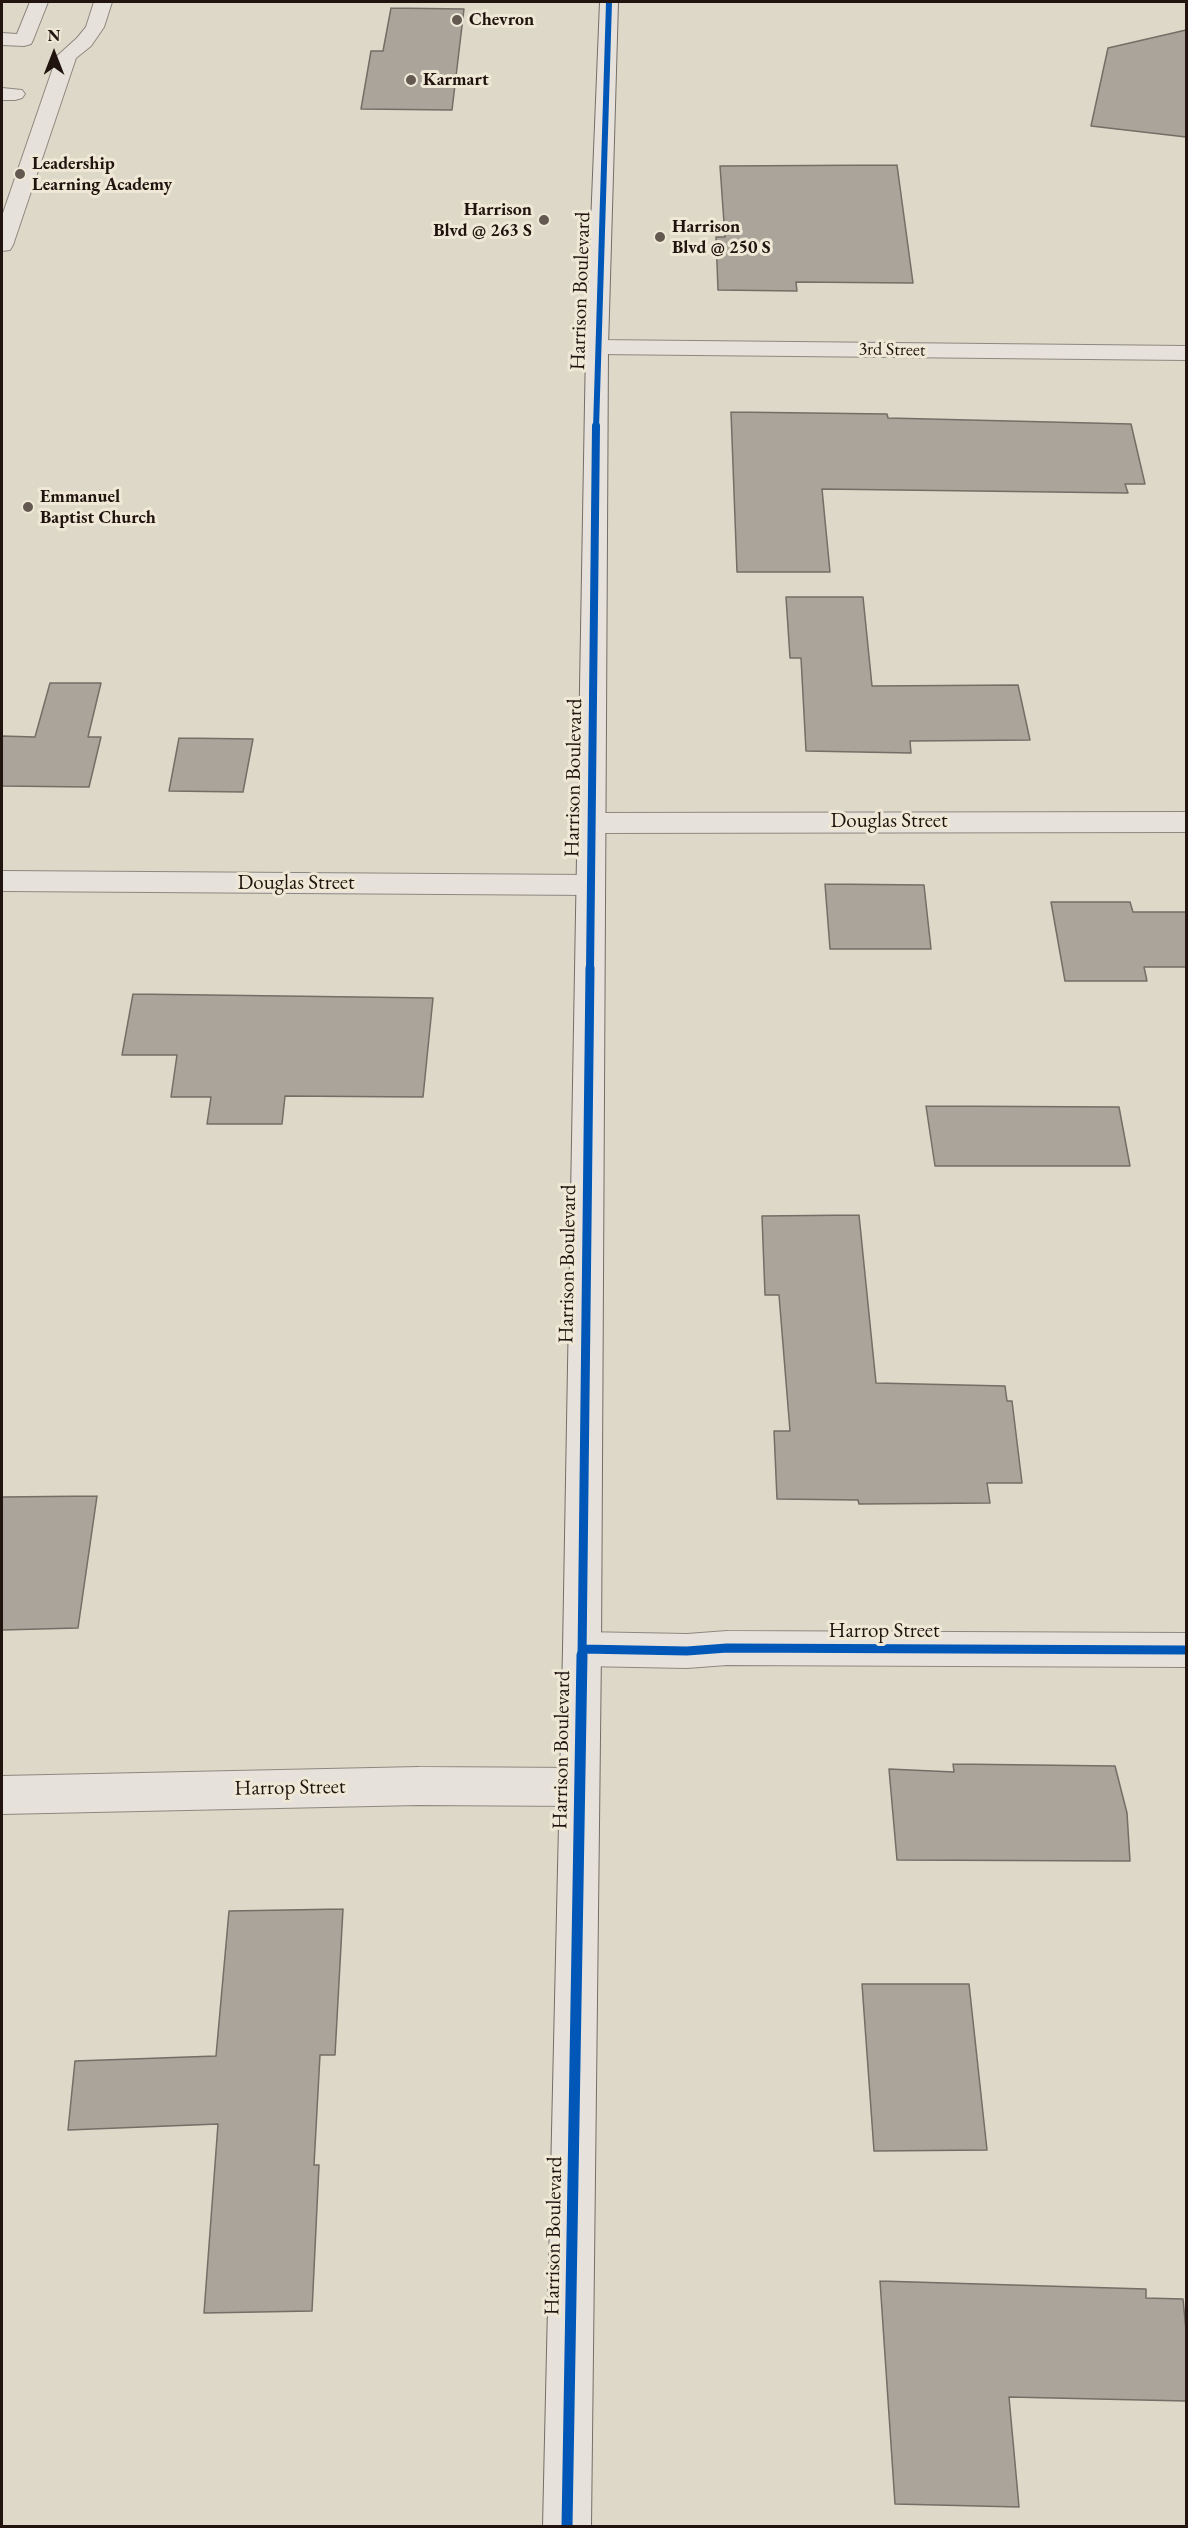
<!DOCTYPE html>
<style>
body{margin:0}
#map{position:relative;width:1188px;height:2528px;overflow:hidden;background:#ded8c9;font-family:"EB Garamond",serif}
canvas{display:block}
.frame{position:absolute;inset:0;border:3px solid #21140f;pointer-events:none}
.north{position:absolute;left:24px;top:24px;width:60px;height:60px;-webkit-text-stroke:4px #efe8d6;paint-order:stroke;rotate:0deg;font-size:16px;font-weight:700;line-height:24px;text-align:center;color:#21140f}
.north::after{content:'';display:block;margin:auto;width:21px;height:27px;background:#21140f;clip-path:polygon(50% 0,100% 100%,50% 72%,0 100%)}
</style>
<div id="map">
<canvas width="1188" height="2528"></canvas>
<div class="frame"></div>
<div class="north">N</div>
</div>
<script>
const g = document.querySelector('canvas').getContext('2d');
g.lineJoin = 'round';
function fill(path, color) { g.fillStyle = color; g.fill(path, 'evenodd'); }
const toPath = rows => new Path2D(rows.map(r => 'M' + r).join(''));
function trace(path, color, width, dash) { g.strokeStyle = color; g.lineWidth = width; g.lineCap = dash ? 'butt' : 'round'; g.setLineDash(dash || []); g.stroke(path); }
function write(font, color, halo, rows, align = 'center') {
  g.font = font + ' "EB Garamond",serif'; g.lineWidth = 6; g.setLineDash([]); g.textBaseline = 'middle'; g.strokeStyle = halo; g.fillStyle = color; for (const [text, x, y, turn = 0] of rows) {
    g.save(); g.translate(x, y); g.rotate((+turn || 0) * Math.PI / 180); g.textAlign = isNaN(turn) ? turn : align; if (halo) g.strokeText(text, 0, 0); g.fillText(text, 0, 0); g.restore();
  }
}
const building = toPath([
 [391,8,464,9,452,110,361,109,371,51,383,51,391,8],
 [1186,30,1186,137,1091,126,1108,48,1186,30],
 [897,165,913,283,796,282,797,291,718,290,716,237,725,237,720,166,897,165],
 [731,412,887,414,888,418,1131,424,1145,484,1125,484,1128,493,822,489,830,572,737,572,731,412],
 [786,597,863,597,872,686,1018,685,1030,740,910,741,911,753,806,751,801,658,790,658,786,597],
 [50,683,101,683,88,737,101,737,89,787,2,786,2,736,35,737,50,683],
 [179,738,253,739,243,792,169,791,179,738],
 [825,884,924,885,931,949,830,949,825,884],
 [1051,902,1130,902,1133,912,1186,912,1186,967,1144,967,1147,981,1065,981,1051,902],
 [133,994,433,998,423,1097,285,1096,282,1124,207,1124,211,1097,171,1097,177,1055,122,1055,133,994],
 [926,1106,1119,1107,1130,1166,935,1166,926,1106],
 [859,1215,876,1383,1005,1386,1007,1401,1012,1401,1022,1483,987,1483,990,1503,859,1504,858,1500,777,1499,774,1431,790,1431,779,1295,765,1295,762,1216,859,1215],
 [97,1496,78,1628,2,1630,2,1497,97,1496],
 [953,1764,1115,1766,1127,1813,1130,1861,897,1860,889,1769,954,1772,953,1764],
 [343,1909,335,2055,320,2055,314,2165,319,2165,312,2311,204,2313,218,2124,68,2130,75,2061,216,2056,229,1911,343,1909],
 [862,1984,969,1984,987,2150,874,2151,862,1984],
 [880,2281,1146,2289,1146,2298,1183,2299,1186,2330,1186,2401,1009,2397,1019,2507,895,2504,880,2281]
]);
fill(building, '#aaa49a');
trace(building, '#736e66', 1.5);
const service = toPath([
 [30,2,48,2,33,40,31,44,24,46,2,45,2,33,17,34,30,2],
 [94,2,112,2,104,27,91,46,76,58,13,245,10,250,2,251,2,216,57,56,77,38,86,27,94,2],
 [2,88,22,90,25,94,22,98,15,100,2,100,2,88]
]);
const minor = toPath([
 [597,340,1186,346,1186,360,597,354,589,352,586,347,589,342,597,340],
 [1186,812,1186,832,592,833,582,830,578,823,582,816,592,813,1186,812],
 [2,871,590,875,600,878,604,885,600,892,590,895,2,891,2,871],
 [727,1631,1186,1633,1186,1667,727,1665,687,1668,582,1666,569,1661,563,1649,569,1637,582,1632,687,1634,727,1631],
 [419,1767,579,1768,593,1774,599,1787,593,1800,579,1806,419,1805,2,1814,2,1776,419,1767]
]);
const secondary = toPath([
 [600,2,618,2,608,347,601,1649,591,2526,543,2526,563,1649,586,347,600,2]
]);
trace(service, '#8d887f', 2);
trace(minor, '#8d887f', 2);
trace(secondary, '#736e66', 2);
fill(service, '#e6e2db');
fill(minor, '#e6e2db');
fill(secondary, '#e6e2db');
trace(toPath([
 [596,428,609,2]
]), '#0057b8', 6);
trace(toPath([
 [590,970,596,426]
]), '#0057b8', 8);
trace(toPath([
 [582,1649,687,1651,727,1648,1186,1650],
 [582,1657,590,968]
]), '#0057b8', 9);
trace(toPath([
 [567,2526,582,1655]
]), '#0057b8', 11);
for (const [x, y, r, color] of [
 [457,20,6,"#635950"],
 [411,80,6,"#635950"],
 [20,174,6,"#635950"],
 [544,220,6,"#635950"],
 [660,237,6,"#635950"],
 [28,507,6,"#635950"]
]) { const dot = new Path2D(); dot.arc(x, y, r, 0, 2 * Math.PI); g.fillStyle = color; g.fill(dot); trace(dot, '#efe8d6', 2); }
write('bold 18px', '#21140f', '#efe8d6', [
 ["Chevron",469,20],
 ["Karmart",423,80],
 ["Leadership",32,164],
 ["Learning Academy",32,185],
 ["Harrison",532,210,"right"],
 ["Blvd @ 263 S",532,231,"right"],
 ["Harrison",672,227],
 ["Blvd @ 250 S",672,248],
 ["Emmanuel",40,497],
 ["Baptist Church",40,518]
], 'left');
write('18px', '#21140f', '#efe8d6', [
 ["3rd Street",892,350,1]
]);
write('21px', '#21140f', '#efe8d6', [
 ["Harrison Boulevard",581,291,-88],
 ["Harrison Boulevard",574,778,-89],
 ["Douglas Street",889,821],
 ["Douglas Street",296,883],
 ["Harrison Boulevard",568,1264,-89],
 ["Harrop Street",884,1631],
 ["Harrison Boulevard",562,1750,-89],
 ["Harrop Street",290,1788,-1],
 ["Harrison Boulevard",554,2236,-89]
]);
</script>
